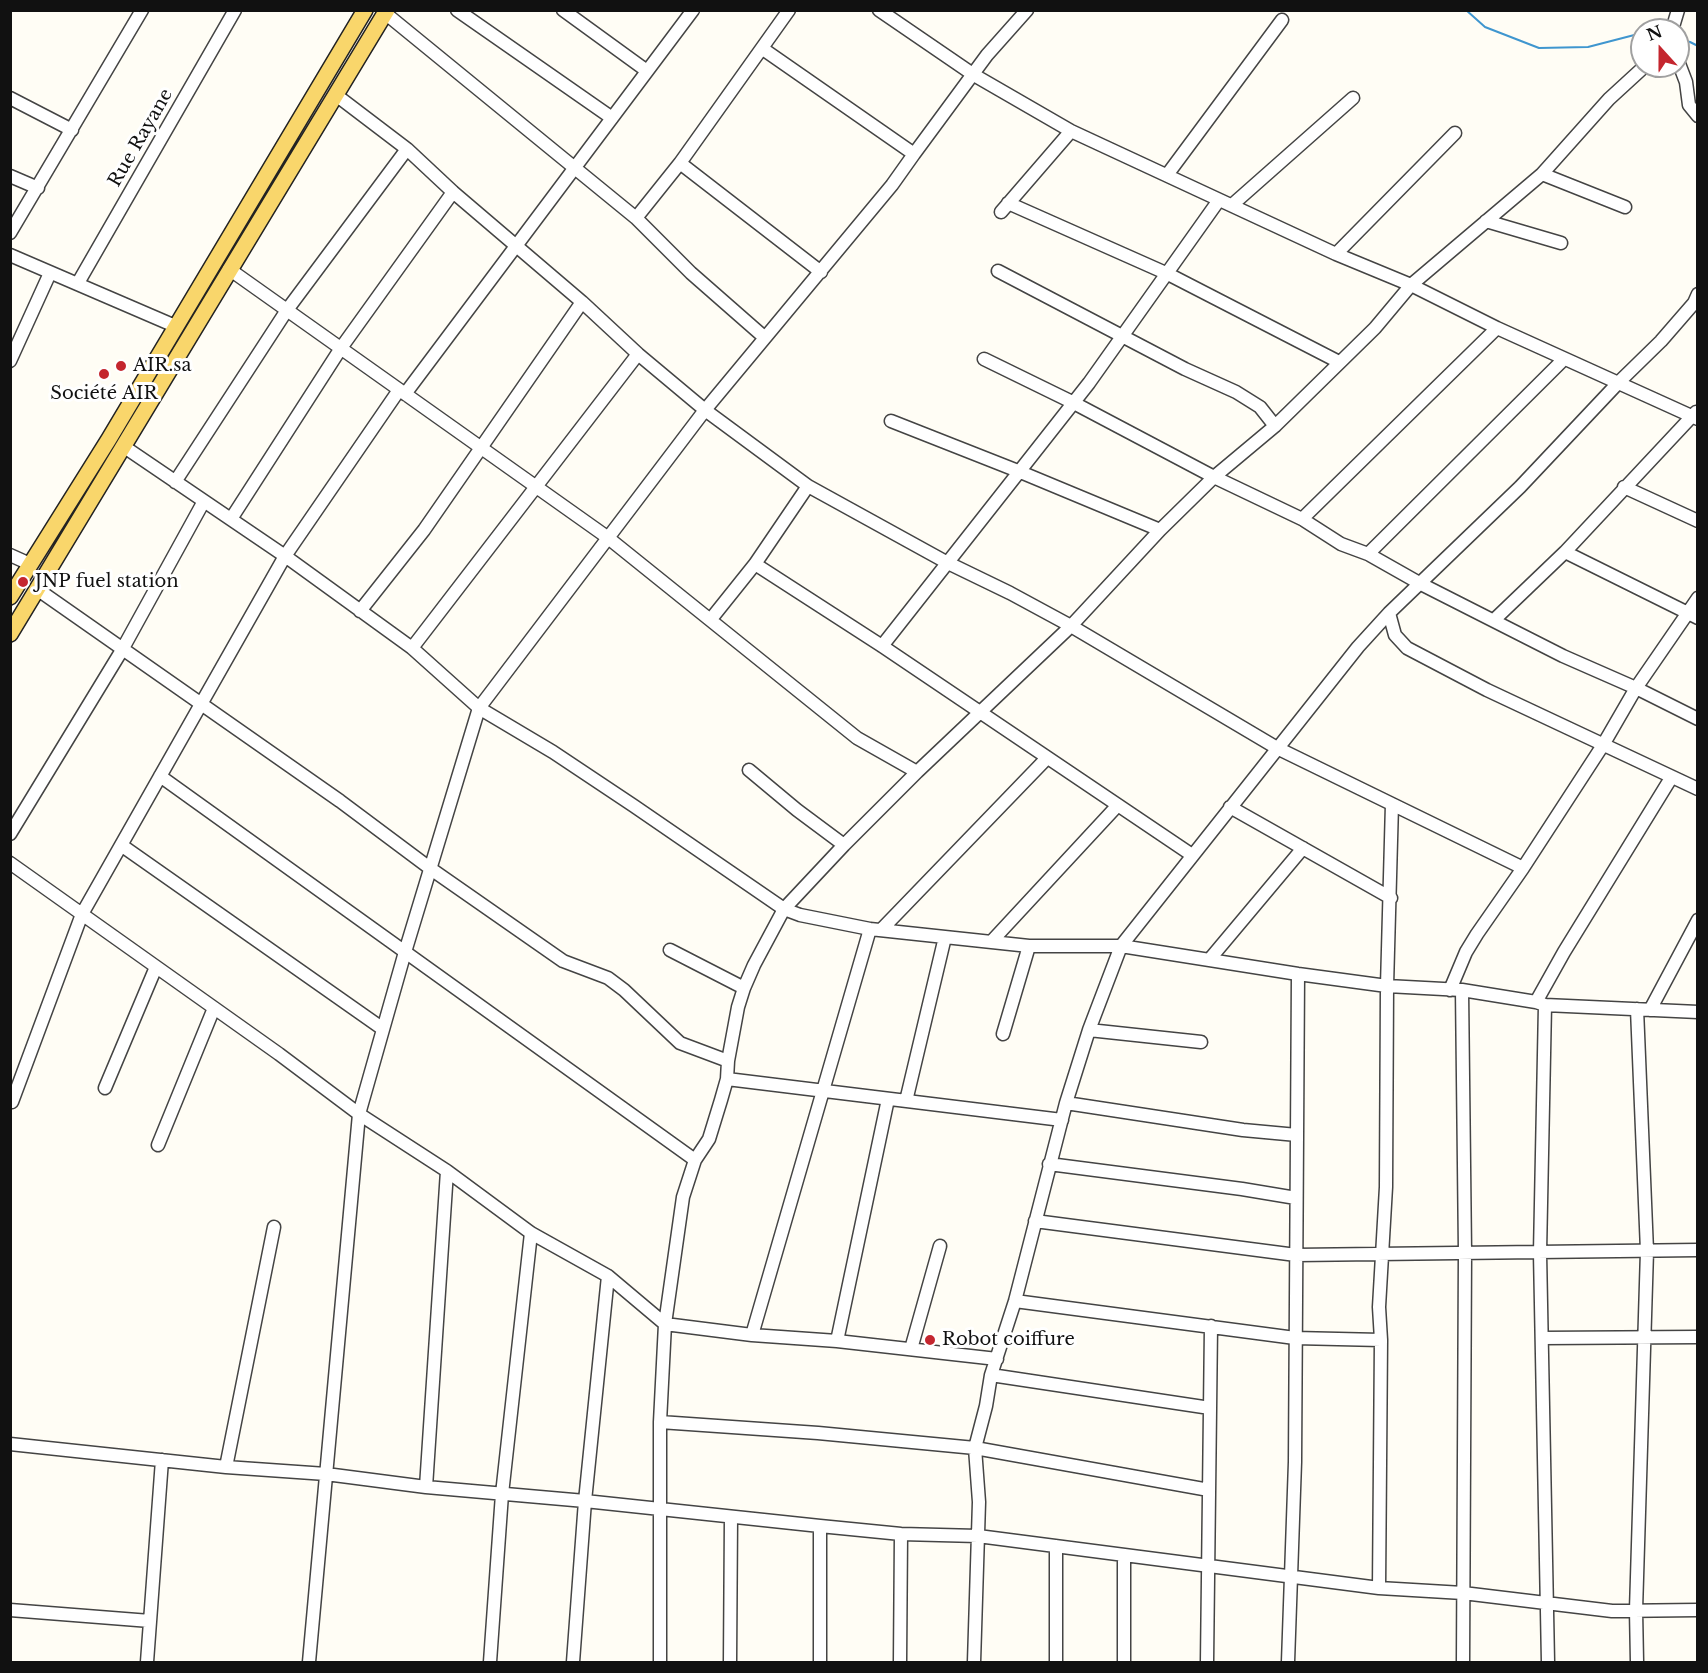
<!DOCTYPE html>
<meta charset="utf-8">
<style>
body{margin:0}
#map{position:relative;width:1708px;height:1673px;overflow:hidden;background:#fffdf5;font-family:"Libre Baskerville",serif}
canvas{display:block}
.frame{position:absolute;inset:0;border:12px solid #111;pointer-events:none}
.north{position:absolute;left:1630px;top:18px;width:60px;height:60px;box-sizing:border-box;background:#fff;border:2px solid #a0a0a0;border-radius:50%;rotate:339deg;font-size:16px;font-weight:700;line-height:24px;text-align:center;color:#111}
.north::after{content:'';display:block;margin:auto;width:21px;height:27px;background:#c4262e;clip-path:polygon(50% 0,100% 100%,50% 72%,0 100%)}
</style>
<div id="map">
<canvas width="1708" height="1673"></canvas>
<div class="frame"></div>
<div class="north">N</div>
</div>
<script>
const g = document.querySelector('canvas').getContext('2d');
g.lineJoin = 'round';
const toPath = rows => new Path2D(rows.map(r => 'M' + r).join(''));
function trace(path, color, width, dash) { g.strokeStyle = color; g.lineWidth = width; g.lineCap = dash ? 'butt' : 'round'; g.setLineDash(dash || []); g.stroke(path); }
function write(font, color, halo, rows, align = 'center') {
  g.font = font + ' "Libre Baskerville",serif'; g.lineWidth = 6; g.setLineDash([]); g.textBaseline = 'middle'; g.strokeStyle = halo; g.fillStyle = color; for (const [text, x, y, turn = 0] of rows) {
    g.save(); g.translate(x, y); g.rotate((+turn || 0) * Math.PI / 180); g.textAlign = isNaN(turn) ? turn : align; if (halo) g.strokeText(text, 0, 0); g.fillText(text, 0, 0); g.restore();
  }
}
trace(toPath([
 [1466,10,1485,27,1539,48,1588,47,1642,33],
 [1678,39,1690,42,1698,46]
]), '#3f96cf', 2);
const minor = toPath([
 [457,10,612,118],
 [563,10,647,71],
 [879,10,974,75,1071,131,1336,254,1411,285,1497,328,1698,419],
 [385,13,636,218,691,273,764,337],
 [1672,30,1678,10],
 [1678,61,1686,82,1689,105,1698,116],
 [336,95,407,149,453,192,582,302,638,354,705,410,808,486,946,562,1010,593,1071,626,1277,748,1523,868],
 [10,98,72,130],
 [914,154,987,55,1027,10],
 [680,163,821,272],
 [1542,174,1625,207],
 [1167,175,1282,20],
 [10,176,38,188],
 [1008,203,1168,274,1339,362],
 [1232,205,1353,98],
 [1001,212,1071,131],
 [636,218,680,163,789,10],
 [1486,221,1561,243],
 [10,233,142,10],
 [1336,254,1455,133],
 [10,255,175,326],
 [229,269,607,537,857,738,917,772],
 [998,271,1185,369,1236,392,1260,407,1275,426],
 [78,283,235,10],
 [984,359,1072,402,1214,477,1302,519,1341,544,1368,554,1421,584,1563,656,1636,688,1698,719],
 [10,361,50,273],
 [405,394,693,10],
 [891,421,1018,471,1160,530],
 [123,446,285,556,412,648,479,708,553,752,634,806,784,909,800,915,870,929,1029,946,1121,946,1298,974,1387,986,1462,990,1536,1002,1545,1005,1698,1012],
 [175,482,287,310,407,149],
 [1624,487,1698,521],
 [231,519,341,348,453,192],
 [1302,519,1497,328],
 [1565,552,1698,618],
 [1368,554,1564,359],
 [10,555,30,564],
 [755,564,882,646,1192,855],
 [37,589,340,801,431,869,563,961,608,978,624,990,680,1043,728,1061],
 [360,611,424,530,582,302],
 [1389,613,1395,635,1407,648,1487,690,1698,789],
 [711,619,755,564,808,486],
 [1494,620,1565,552,1696,412],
 [882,646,1089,383,1219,200],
 [412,648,638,354],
 [749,770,797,810,844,845],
 [160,776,695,1160],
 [1230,807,1391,898],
 [10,834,122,650,204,501],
 [121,845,383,1029],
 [10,863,279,1054,359,1114,447,1171,531,1233,608,1276,665,1324,660,1422,660,1662],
 [881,930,1047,758],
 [991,942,1118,805],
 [670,950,744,988],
 [1209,960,1303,848],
 [1450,990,1466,952,1477,934,1523,868,1603,745,1636,688,1698,598],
 [1462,990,1465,1252,1463,1662],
 [1536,1002,1564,952,1671,778],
 [1545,1005,1540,1253,1548,1662],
 [1650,1010,1698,920],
 [1089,1030,1201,1042],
 [1003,1034,1029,946],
 [727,1079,1062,1120],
 [105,1088,156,967],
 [906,1101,945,937],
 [12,1102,82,914,285,556,399,390],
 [1066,1103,1243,1130,1297,1135],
 [158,1145,214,1008],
 [1049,1164,1242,1189,1296,1198],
 [1035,1221,1296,1255,1698,1250],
 [1015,1301,1295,1338,1381,1340],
 [752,1335,870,929],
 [1542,1338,1698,1337],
 [837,1341,888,1099],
 [911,1349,940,1246],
 [997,1359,837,1341,752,1335,665,1324,683,1197,695,1160,709,1139,721,1100,727,1079,728,1061,738,1007,744,988,754,965,784,909,844,845,917,772,1071,626,1160,530,1214,477,1275,426,1375,328,1411,285,1542,174,1609,99,1645,66],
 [991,1375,1210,1408],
 [660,1422,818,1433,975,1448,1209,1490],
 [10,1444,226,1467,326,1474,426,1487,585,1501,820,1526,901,1534,978,1536,1379,1588,1463,1593,1612,1611,1698,1610],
 [226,1467,274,1227],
 [426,1487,447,1171],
 [1056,1546,1056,1662],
 [1124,1555,1124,1662],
 [1379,1588,1381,1340,1379,1307,1386,1187,1387,986,1392,804],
 [10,1610,150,1621],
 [147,1662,162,1460],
 [309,1662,359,1114,405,952,479,708,705,410,892,185,914,154,763,49],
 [490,1662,502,1494,531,1233],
 [573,1662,585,1501,608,1276],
 [730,1662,731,1517],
 [820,1662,820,1526],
 [900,1662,901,1534],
 [974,1662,979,1502,975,1448,986,1406,991,1375,1015,1301,1066,1103,1089,1030,1121,946,1358,647,1389,613,1520,487,1619,382,1661,341,1694,303,1698,294],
 [1207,1662,1211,1326],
 [1288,1662,1295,1462,1298,974],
 [1637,1662,1636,1610,1647,1251,1637,1009]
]);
const major = toPath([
 [10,597,109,439,365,10],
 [10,634,387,10]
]);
trace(minor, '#444', 15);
trace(major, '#222', 18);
trace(minor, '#fff', 12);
trace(major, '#f9d66b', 15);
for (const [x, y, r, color] of [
 [121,366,6,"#c4262e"],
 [104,374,6,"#c4262e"],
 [23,582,6,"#c4262e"],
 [930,1340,6,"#c4262e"]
]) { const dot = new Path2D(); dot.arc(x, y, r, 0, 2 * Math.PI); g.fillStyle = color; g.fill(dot); trace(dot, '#fff', 2); }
write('18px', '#111', '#fff', [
 ["Rue Rayane",141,138,-60]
]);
write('18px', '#111', '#fff', [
 ["AIR.sa",133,366],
 ["Société AIR",104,394,"center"],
 ["JNP fuel station",35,582],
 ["Robot coiffure",942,1340]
], 'left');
</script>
